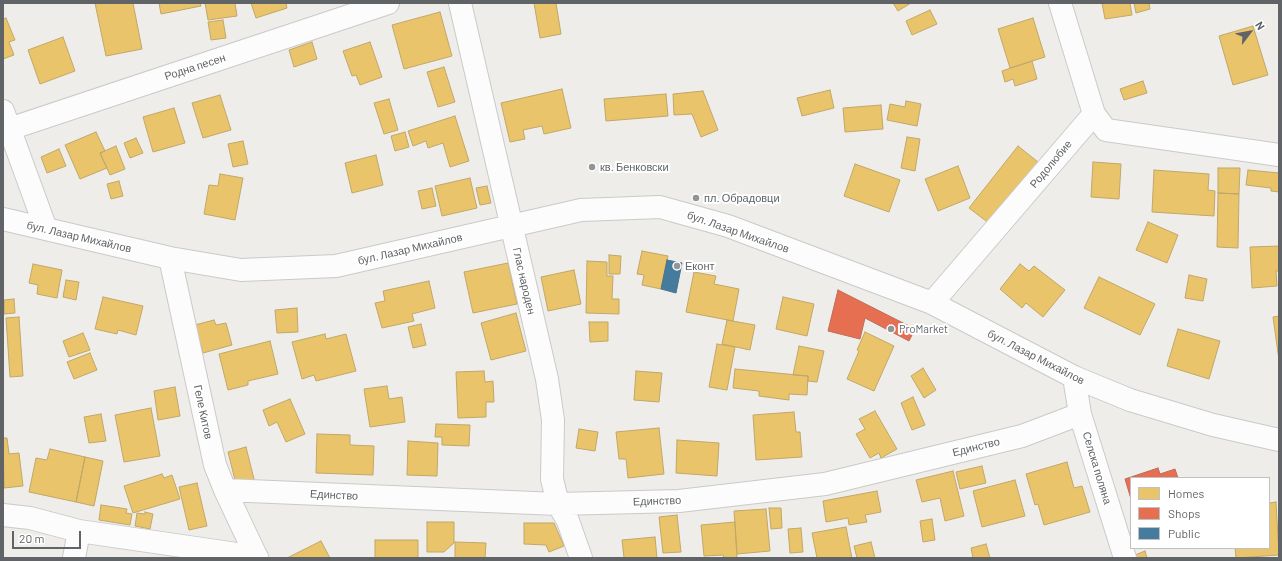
<!DOCTYPE html>
<meta charset="utf-8">
<style>
body{margin:0}
#map{position:relative;width:1282px;height:561px;overflow:hidden;background:#efedea;font-family:Barlow,sans-serif}
canvas{display:block}
.frame{position:absolute;inset:0;border:4px solid #606467;pointer-events:none}
.legend{position:absolute;left:1130px;top:477px;width:140px;height:72px;box-sizing:border-box;background:#fff;border:1px solid #bfc1c2;margin:0;padding:5px 7px;list-style:none;font-size:12px;color:#606467}
.legend li{display:flex;align-items:center;gap:8px;height:20px}
.legend b{width:20px;border:1px solid #bfc1c2}
.north{position:absolute;left:1230px;top:12px;width:40px;height:40px;-webkit-text-stroke:3px #fff;paint-order:stroke;rotate:58deg;font-size:11px;font-weight:700;line-height:16px;text-align:center;color:#606467}
.north::after{content:'';display:block;margin:auto;width:14px;height:18px;background:#606467;clip-path:polygon(50% 0,100% 100%,50% 72%,0 100%)}
.scale{position:absolute;left:12px;top:531px;width:69px;height:18px;box-sizing:border-box;border:2px solid #606467;border-top:0;padding-left:5px;font-size:12px;line-height:14px;white-space:nowrap;color:#606467;-webkit-text-stroke:3px #fff;paint-order:stroke}
</style>
<div id="map">
<canvas width="1282" height="561"></canvas>
<div class="frame"></div>
<ul class="legend">
<li><b style="height:11px;background:#e9c46a"></b>Homes</li>
<li><b style="height:11px;background:#e76f51"></b>Shops</li>
<li><b style="height:11px;background:#457b9d"></b>Public</li>
</ul>
<div class="north">N</div>
<div class="scale">20 m</div>
</div>
<script>
const g = document.querySelector('canvas').getContext('2d');
g.lineJoin = 'round';
function fill(path, color) { g.fillStyle = color; g.fill(path, 'evenodd'); }
const toPath = rows => new Path2D(rows.map(r => 'M' + r).join(''));
function trace(path, color, width, dash) { g.strokeStyle = color; g.lineWidth = width; g.lineCap = dash ? 'butt' : 'round'; g.setLineDash(dash || []); g.stroke(path); }
function write(font, color, halo, rows, align = 'center') {
  g.font = font + ' Barlow,sans-serif'; g.lineWidth = 4; g.setLineDash([]); g.textBaseline = 'middle'; g.strokeStyle = halo; g.fillStyle = color; for (const [text, x, y, turn = 0] of rows) {
    g.save(); g.translate(x, y); g.rotate((+turn || 0) * Math.PI / 180); g.textAlign = isNaN(turn) ? turn : align; if (halo) g.strokeText(text, 0, 0); g.fillText(text, 0, 0); g.restore();
  }
}
const homes = toPath([
 [95,3,133,3,142,49,106,56,95,3],
 [159,3,200,3,201,6,161,14,159,3],
 [205,3,235,3,237,16,208,20,205,3],
 [251,3,286,3,287,8,256,18,251,3],
 [534,3,556,3,561,34,540,38,534,3],
 [893,3,911,3,898,11,893,3],
 [1102,3,1130,3,1132,15,1105,19,1102,3],
 [1134,3,1149,3,1150,9,1136,13,1134,3],
 [930,10,937,24,912,35,906,21,930,10],
 [440,12,452,56,404,69,392,25,440,12],
 [6,18,15,40,9,42,14,55,3,59,3,19,6,18],
 [1033,18,1045,57,1010,68,998,29,1033,18],
 [223,20,226,38,211,40,208,22,223,20],
 [1253,26,1268,75,1233,85,1219,36,1253,26],
 [63,37,75,71,40,84,28,50,63,37],
 [312,42,317,59,294,67,289,50,312,42],
 [370,42,382,77,360,85,356,75,352,76,343,51,370,42],
 [1032,61,1037,79,1015,86,1013,79,1005,82,1002,71,1032,61],
 [444,67,455,102,438,107,427,72,444,67],
 [1143,81,1147,93,1124,100,1120,89,1143,81],
 [562,89,571,128,544,134,542,126,523,130,525,139,510,142,501,103,562,89],
 [830,90,834,108,802,116,797,98,830,90],
 [703,91,718,130,701,137,692,114,674,115,673,94,703,91],
 [666,94,668,116,606,121,604,99,666,94],
 [220,95,231,130,203,138,192,103,220,95],
 [389,99,398,130,384,134,374,103,389,99],
 [906,101,921,104,917,126,887,120,890,104,905,107,906,101],
 [881,105,883,129,845,132,843,108,881,105],
 [174,108,185,143,153,152,143,117,174,108],
 [455,116,469,161,450,167,443,143,428,148,426,141,413,146,408,131,455,116],
 [96,132,105,151,100,153,107,168,80,179,65,145,96,132],
 [405,132,409,147,395,151,391,136,405,132],
 [907,137,920,139,915,171,901,168,907,137],
 [136,138,143,153,130,158,124,143,136,138],
 [243,141,248,164,233,167,228,144,243,141],
 [116,146,125,169,110,175,100,153,116,146],
 [1018,146,1038,162,990,224,969,208,1018,146],
 [59,149,66,166,47,173,41,157,59,149],
 [376,155,383,185,352,193,345,163,376,155],
 [1093,162,1121,164,1119,199,1091,197,1093,162],
 [855,164,900,180,889,212,844,196,855,164],
 [958,166,970,198,938,211,925,179,958,166],
 [1218,168,1240,168,1239,194,1218,193,1218,168],
 [1154,170,1209,174,1208,190,1215,191,1214,216,1152,212,1154,170],
 [1248,170,1279,173,1279,192,1271,191,1271,188,1246,185,1248,170],
 [220,174,243,178,235,220,204,214,209,185,218,186,220,174],
 [470,178,477,208,442,216,435,186,470,178],
 [119,181,123,196,111,199,107,184,119,181],
 [487,186,491,203,480,205,476,188,487,186],
 [432,188,436,206,422,209,418,191,432,188],
 [1218,193,1239,194,1238,248,1217,247,1218,193],
 [1148,222,1178,235,1167,263,1136,250,1148,222],
 [1279,246,1279,271,1276,271,1277,286,1252,288,1250,247,1279,246],
 [642,251,668,256,661,289,642,285,644,275,637,274,642,251],
 [609,255,621,256,620,274,609,274,609,255],
 [587,261,607,262,607,276,613,276,612,299,619,299,619,314,586,313,587,261],
 [508,263,517,304,473,313,464,272,508,263],
 [33,264,62,270,57,298,37,294,38,285,29,283,33,264],
 [1020,264,1029,271,1034,266,1065,290,1043,317,1026,303,1022,308,1000,289,1020,264],
 [574,270,581,304,548,311,541,277,574,270],
 [694,272,716,276,714,284,739,289,733,321,686,312,694,272],
 [1189,275,1207,279,1203,301,1185,298,1189,275],
 [1099,277,1155,304,1140,335,1084,308,1099,277],
 [66,280,79,282,76,300,63,297,66,280],
 [429,281,435,308,412,314,414,321,382,328,375,303,385,301,383,291,429,281],
 [103,297,143,306,136,335,118,330,117,334,95,329,103,297],
 [783,297,814,304,807,336,776,329,783,297],
 [14,299,15,313,4,314,4,300,14,299],
 [297,308,298,332,277,333,275,310,297,308],
 [516,313,526,351,491,360,481,323,516,313],
 [1279,316,1279,360,1273,317,1279,316],
 [19,317,23,376,10,377,6,318,19,317],
 [214,320,216,325,226,323,232,345,203,353,195,325,214,320],
 [727,320,755,325,750,350,722,344,727,320],
 [589,322,608,322,608,341,590,342,589,322],
 [421,324,426,345,413,348,408,327,421,324],
 [1178,329,1220,341,1209,379,1167,366,1178,329],
 [865,332,894,346,874,391,847,379,859,351,857,350,865,332],
 [83,333,90,350,69,357,63,341,83,333],
 [325,334,326,339,346,334,356,371,316,381,314,375,302,379,292,342,325,334],
 [270,341,278,374,248,381,248,385,228,390,219,354,270,341],
 [717,344,735,347,727,390,709,387,717,344],
 [799,346,824,351,817,382,808,381,808,376,793,375,799,346],
 [90,353,97,370,74,379,67,362,90,353],
 [923,368,936,390,924,398,911,376,923,368],
 [735,369,808,376,807,395,789,394,789,400,759,396,759,391,733,388,735,369],
 [484,371,485,382,493,381,494,402,486,402,486,417,458,418,456,372,484,371],
 [636,371,662,373,659,402,634,400,636,371],
 [387,386,389,399,402,397,405,422,370,427,364,389,387,386],
 [175,387,180,416,158,420,154,391,175,387],
 [913,397,925,425,912,430,901,403,913,397],
 [290,399,305,434,286,442,277,422,269,426,263,410,290,399],
 [151,408,160,456,124,462,115,415,151,408],
 [875,411,897,449,881,458,879,453,870,458,856,434,865,429,859,419,875,411],
 [794,412,796,432,800,432,802,457,756,460,753,415,794,412],
 [101,414,106,441,89,443,84,417,101,414],
 [436,424,470,425,469,446,442,445,442,437,435,437,436,424],
 [659,428,664,474,628,478,626,459,619,459,616,432,659,428],
 [579,429,598,432,595,451,576,448,579,429],
 [317,434,350,435,350,445,374,446,373,475,316,473,317,434],
 [3,438,7,438,9,454,19,453,23,486,4,488,3,438],
 [677,440,719,443,717,476,676,473,677,440],
 [408,441,438,443,437,476,407,475,408,441],
 [246,447,255,483,237,488,228,452,246,447],
 [50,449,85,457,76,502,29,492,36,458,47,460,50,449],
 [85,457,103,461,94,506,76,502,85,457],
 [1067,462,1074,488,1082,486,1090,512,1044,525,1038,504,1035,505,1026,474,1067,462],
 [982,466,986,483,960,489,956,472,982,466],
 [953,471,964,516,945,521,940,498,922,502,916,480,953,471],
 [162,474,164,478,172,475,180,499,133,513,124,486,162,474],
 [1015,480,1025,516,982,527,973,491,1015,480],
 [197,483,207,526,189,530,179,487,197,483],
 [877,491,881,512,865,515,867,522,849,525,848,518,826,522,823,501,877,491],
 [1276,502,1279,555,1236,558,1235,548,1269,548,1269,503,1276,502],
 [101,505,127,509,126,513,132,514,130,525,99,520,101,505],
 [769,508,781,508,782,528,771,529,769,508],
 [766,509,770,551,737,554,734,511,766,509],
 [145,512,153,514,150,529,135,526,137,513,145,514,145,512],
 [677,515,681,552,663,553,659,517,677,515],
 [932,519,935,540,923,542,920,521,932,519],
 [427,522,454,522,454,543,444,552,427,552,427,522],
 [735,522,737,558,724,558,723,555,704,556,701,525,735,522],
 [524,523,554,523,564,546,549,552,546,545,524,544,524,523],
 [846,527,852,558,817,558,812,533,846,527],
 [801,528,803,552,790,553,788,529,801,528],
 [655,537,657,558,624,558,622,540,655,537],
 [375,540,418,540,418,558,375,558,375,540],
 [321,541,330,558,287,558,321,541],
 [455,542,486,543,485,558,455,558,455,542],
 [871,542,875,558,857,558,854,546,871,542],
 [986,544,990,558,973,558,971,548,986,544],
 [1145,551,1147,558,1136,558,1135,555,1145,551]
]);
fill(homes, '#e9c46a');
trace(homes, '#c0a769', 1);
const shops = toPath([
 [838,290,915,329,909,341,865,318,860,339,828,331,838,290],
 [1158,468,1160,474,1175,469,1178,478,1131,478,1131,499,1125,479,1158,468]
]);
fill(shops, '#e76f51');
trace(shops, '#be6c58', 1);
const public = toPath([
 [667,260,682,263,676,293,661,289,667,260]
]);
fill(public, '#457b9d');
trace(public, '#4d748d', 1);
const minor = toPath([
 [460,3,547,379,553,420,552,479,558,504,568,521,581,558],
 [3,111,46,229],
 [1094,114,1106,130,1279,155],
 [3,131,388,3],
 [3,219,170,258,241,270,336,266,581,210,660,207,728,226,932,303,1074,377,1130,400,1213,425,1279,440],
 [170,258,215,465,225,490,257,558],
 [932,303,1094,114,1060,3],
 [1074,377,1080,414,1125,558],
 [225,490,558,504,679,501,825,484,1022,436,1080,414],
 [3,515,30,518,79,531,257,557],
 [74,558,79,531]
]);
trace(minor, '#c9cac9', 24);
trace(minor, '#fdfcfc', 22);
for (const [x, y, r, color] of [
 [592,167,4,"#929495"],
 [696,198,4,"#929495"],
 [677,266,4,"#929495"],
 [891,329,4,"#929495"]
]) { const dot = new Path2D(); dot.arc(x, y, r, 0, 2 * Math.PI); g.fillStyle = color; g.fill(dot); trace(dot, '#fff', 1.5); }
write('11px', '#606467', '#fff', [
 ["Родна песен",195,67,-18],
 ["Родолюбие",1051,164,-50],
 ["бул. Лазар Михайлов",738,232,19],
 ["бул. Лазар Михайлов",79,237,13],
 ["бул. Лазар Михайлов",410,249,-13],
 ["Глас народен",524,281,77],
 ["бул. Лазар Михайлов",1036,357,27],
 ["Геле Китов",203,412,78],
 ["Единство",976,447,-14],
 ["Селска поляна",1097,468,73],
 ["Единство",334,495,3],
 ["Единство",657,501,-2]
]);
write('11px', '#606467', '#fff', [
 ["кв. Бенковски",600,167],
 ["пл. Обрадовци",704,198],
 ["Еконт",685,266],
 ["ProMarket",899,329]
], 'left');
</script>
